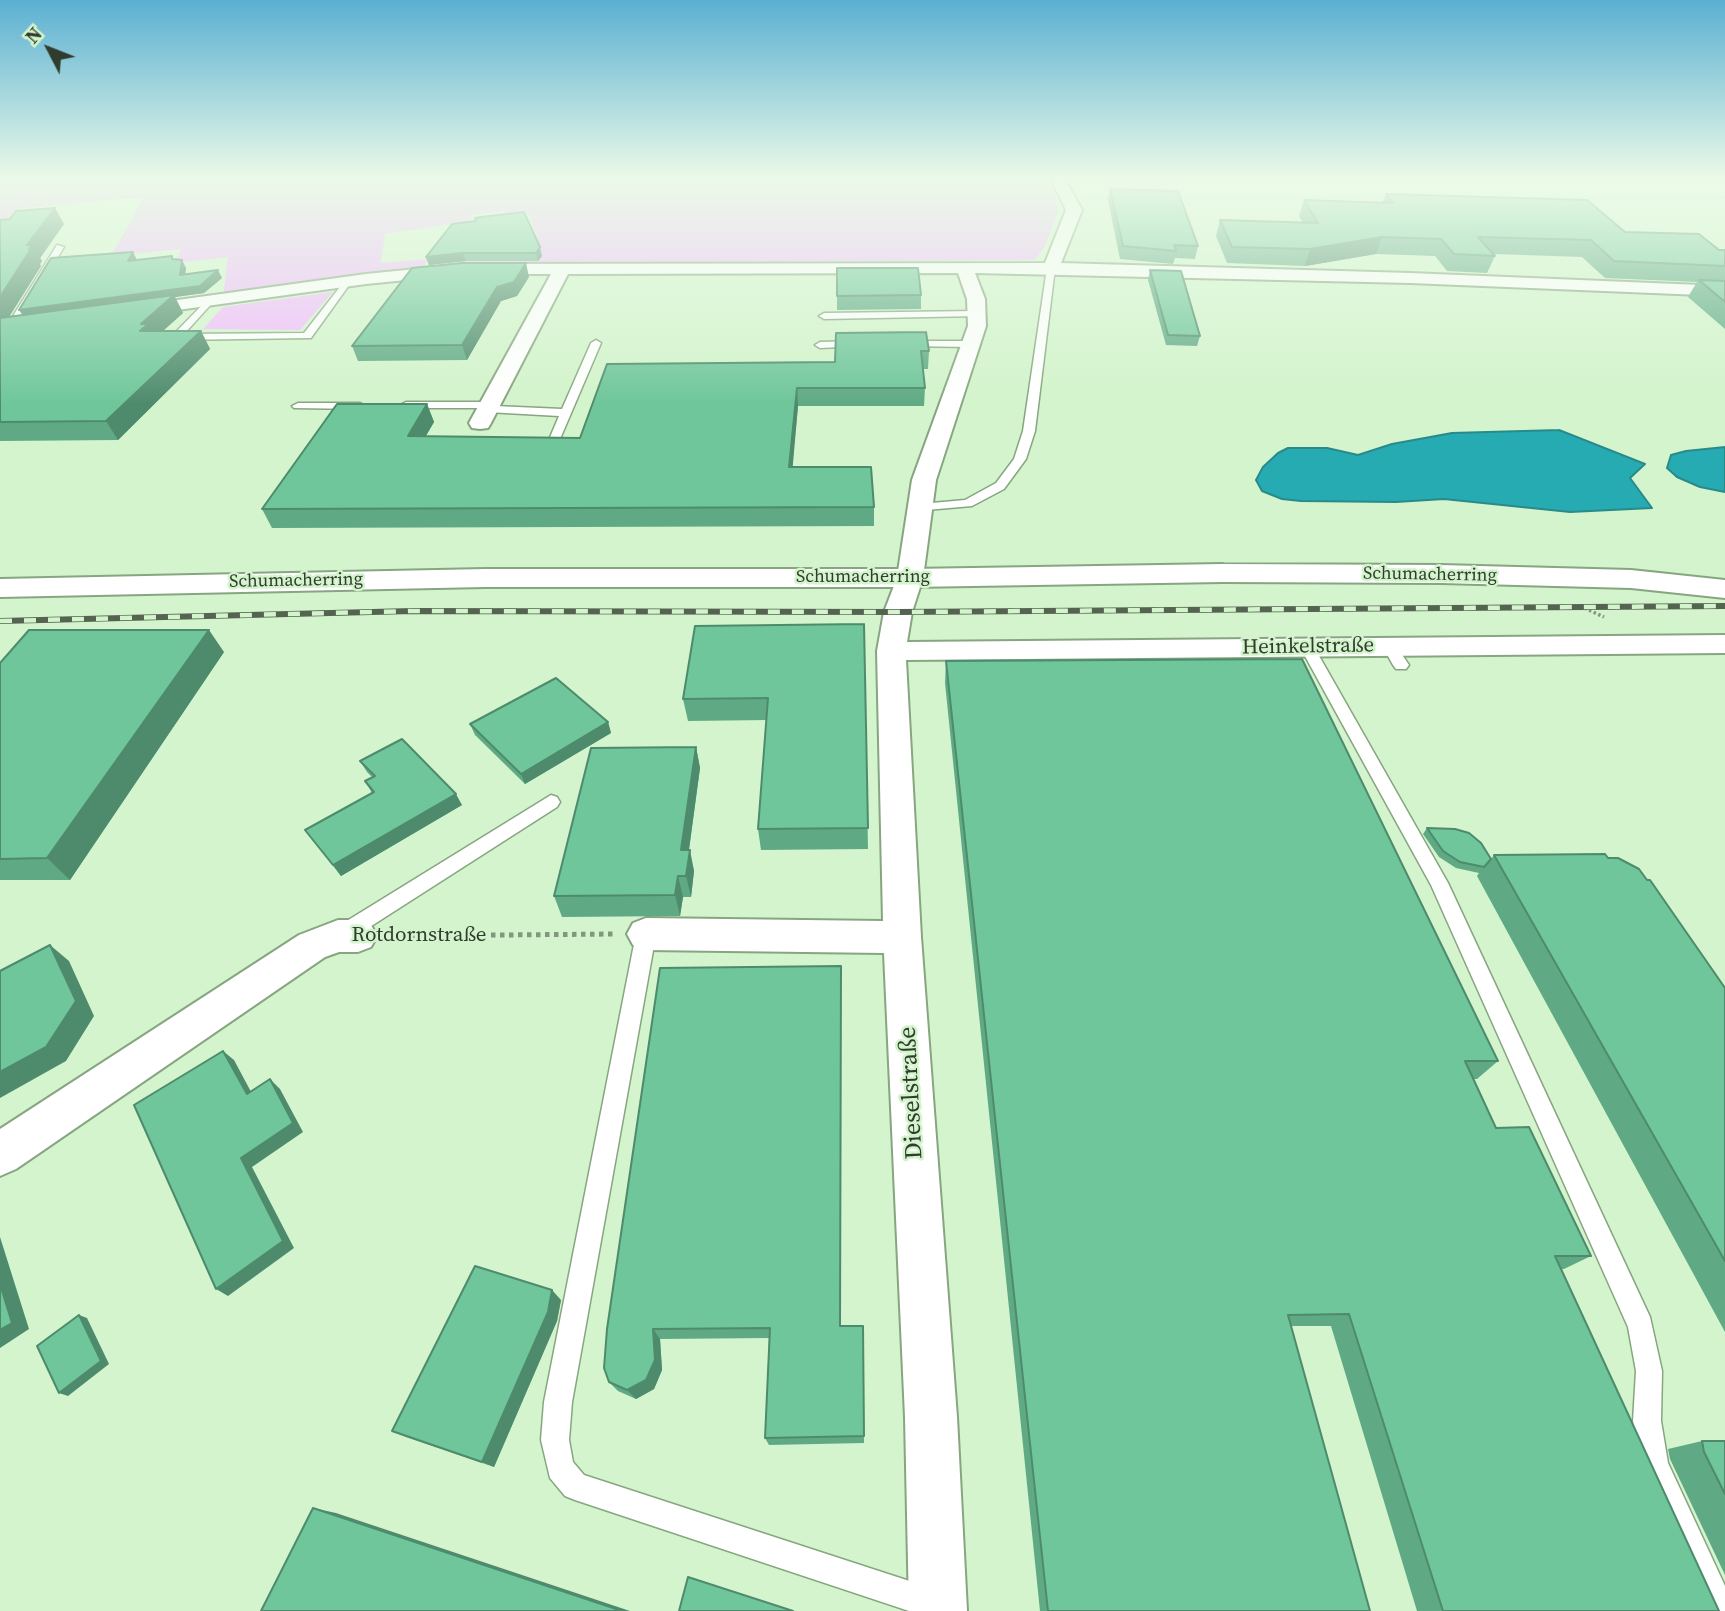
<!DOCTYPE html>
<meta charset="utf-8">
<style>
body{margin:0}
#map{position:relative;width:1725px;height:1611px;overflow:hidden;background:#d3f4cc;font-family:"Source Serif 4",serif}
canvas{display:block}
.north{position:absolute;left:14px;top:14px;width:70px;height:70px;-webkit-text-stroke:5px #d3f4cc;paint-order:stroke;rotate:312deg;font-size:19px;font-weight:700;line-height:28px;text-align:center;color:#303c2d}
.north::after{content:'';display:block;margin:auto;width:24px;height:32px;background:#303c2d;clip-path:polygon(50% 0,100% 100%,50% 72%,0 100%)}
</style>
<div id="map">
<canvas width="1725" height="1611"></canvas>
<div class="north">N</div>
</div>
<script>
const g = document.querySelector('canvas').getContext('2d');
g.lineJoin = 'round';
function fill(path, color) { g.fillStyle = color; g.fill(path, 'evenodd'); }
const toPath = rows => new Path2D(rows.map(r => 'M' + r).join(''));
function trace(path, color, width, dash) { g.strokeStyle = color; g.lineWidth = width; g.lineCap = dash ? 'butt' : 'round'; g.setLineDash(dash || []); g.stroke(path); }
function write(font, color, halo, rows, align = 'center') {
  g.font = font + ' "Source Serif 4",serif'; g.lineWidth = 5; g.setLineDash([]); g.textBaseline = 'middle'; g.strokeStyle = halo; g.fillStyle = color; for (const [text, x, y, turn = 0] of rows) {
    g.save(); g.translate(x, y); g.rotate((+turn || 0) * Math.PI / 180); g.textAlign = isNaN(turn) ? turn : align; if (halo) g.strokeText(text, 0, 0); g.fillText(text, 0, 0); g.restore();
  }
}
fill(toPath([
 [0,179,1048,179,1054,191,1058,212,1045,246,1035,260,463,263,463,255,538,239,528,213,507,216,504,211,471,215,472,221,385,234,381,263,428,259,422,269,223,297,228,257,175,263,181,249,111,256,144,197,20,208,6,223,0,224],
 [333,292,300,330,203,329,223,307]
]), '#f2bbfe');
const water = toPath([
 [1559,430,1645,464,1630,478,1652,508,1570,512,1444,499,1396,502,1301,501,1282,499,1262,491,1256,480,1263,467,1278,453,1288,448,1327,448,1358,455,1392,444,1452,433,1559,430],
 [1725,447,1725,492,1700,487,1677,477,1667,468,1671,455,1686,451,1725,447]
]);
fill(water, '#26abb2');
trace(water, '#298a8a', 2);
const lane = toPath([
 [57,245,64,247,15,329,7,331,5,329,57,245],
 [1051,265,1055,268,1035,431,1026,459,1004,489,972,506,915,511,914,508,920,504,965,500,996,483,1014,459,1023,431,1047,268,1051,265],
 [347,278,352,281,311,338,176,340,171,337,209,298,214,301,184,334,304,333,347,278],
 [977,311,982,314,980,316,824,319,819,316,824,313,977,311],
 [596,340,601,343,557,446,539,452,533,448,548,442,559,416,487,412,482,408,406,408,400,405,406,402,490,402,495,406,562,409,591,343,596,340],
 [860,341,864,342,864,346,820,348,815,345,820,342,860,341],
 [905,341,972,341,977,344,972,347,901,346,900,344,905,341],
 [298,403,360,403,366,406,360,409,294,408,292,406,298,403],
 [1307,642,1314,647,1448,883,1650,1317,1662,1371,1661,1421,1668,1463,1725,1586,1725,1611,1705,1611,1640,1465,1633,1421,1636,1371,1628,1327,1431,885,1300,647,1307,642],
 [1390,642,1397,647,1409,665,1406,669,1396,669,1393,665,1383,647,1390,642],
 [551,795,557,797,560,802,557,807,351,939,344,941,337,939,334,933,337,927,551,795],
 [646,926,653,928,656,934,572,1402,569,1440,573,1462,584,1475,931,1588,942,1592,946,1603,943,1611,909,1611,575,1500,565,1496,550,1478,541,1440,544,1402,636,934,639,928,646,926]
]);
const street = toPath([
 [1051,179,1065,179,1082,210,1061,263,1410,273,1725,286,1725,296,1410,283,975,273,985,299,986,326,936,480,923,578,912,612,907,642,1725,635,1725,653,906,660,921,937,957,1417,967,1611,909,1611,905,1417,884,953,646,950,633,945,627,934,633,923,646,918,883,921,877,651,884,612,897,578,912,480,968,326,967,299,958,273,568,274,491,423,488,428,480,429,472,428,469,423,551,274,466,274,366,284,134,316,125,311,134,306,366,274,466,264,1045,263,1066,210,1051,179],
 [338,920,358,920,371,925,377,936,371,947,358,952,339,952,325,957,16,1169,0,1176,0,1129,299,935,338,920]
]);
const secondary = toPath([
 [1223,564,1441,565,1631,570,1725,580,1725,598,1631,588,1441,583,1223,582,910,587,485,587,0,597,0,579,485,569,910,569,1223,564]
]);
trace(lane, '#87a580', 3);
trace(street, '#87a580', 4);
trace(secondary, '#87a580', 4);
trace(toPath([
 [1580,606,1604,617]
]), '#81987c', 3.5, [2.5, 2.5]);
trace(toPath([
 [392,936,614,934]
]), '#81987c', 5, [4.5, 4.5]);
fill(lane, '#fff');
fill(street, '#fff');
fill(secondary, '#fff');
const rail = toPath([
 [0,621,413,611,898,612,1725,606]
]);
trace(rail, '#546450', 6);
trace(rail, '#d3f4cc', 4.5, [12]);
fill(toPath([
 [1110,189,1198,246,1195,259,1175,258,1173,264,1120,259,1108,200],
 [1386,194,1625,232,1725,250,1725,329,1688,297,1697,282,1605,278,1582,257,1494,254,1495,256,1487,273,1447,271,1435,256,1376,254,1305,266,1227,263,1216,236,1220,220,1303,223,1299,216,1304,200,1382,203],
 [0,220,64,224,40,258,42,261,40,264,41,266,9,317,23,315,19,310,137,260,172,256,174,260,186,268,185,274,222,278,204,293,175,297,183,313,163,331,201,331,210,349,118,440,0,441],
 [476,221,542,256,538,261,466,261,429,265,426,257],
 [1150,270,1200,336,1197,346,1166,345,1148,280],
 [529,277,517,296,501,301,467,360,358,361,352,346],
 [921,295,921,309,837,310,837,296],
 [836,333,929,351,928,369,923,369,925,388,924,406,798,406,792,467,874,507,874,526,272,528,262,509,427,404,434,422,426,436,580,438,835,362],
 [864,624,868,849,761,850,758,829,767,720,688,721,683,699],
 [224,652,70,880,0,880,0,663],
 [946,661,1498,1061,1477,1079,1474,1079,1496,1128,1591,1256,1564,1269,1561,1269,1719,1611,1417,1611,1331,1326,1291,1326,1370,1611,1040,1611,945,683],
 [608,722,611,733,525,784,475,735,470,724],
 [696,747,700,768,689,850,694,871,691,897,683,897,680,916,562,917,554,896],
 [360,761,462,805,341,876,305,830,372,793,365,781,372,777,367,772],
 [1427,828,1491,859,1494,855,1608,858,1725,988,1725,1332,1477,876,1479,873,1456,868,1439,857,1423,834],
 [841,985,841,1326,863,1326,864,1443,769,1445,765,1438,769,1338,660,1339,662,1370,654,1389,636,1399,618,1391,609,1382],
 [561,1300,557,1321,494,1467,406,1437,392,1431],
 [1702,1441,1725,1441,1725,1575,1670,1459,1668,1449]
]), '#5faa84');
fill(toPath([
 [55,208,64,224,40,258,42,261,40,264,41,266,7,320,0,322,0,297,27,245],
 [1382,237,1376,254,1305,266,1310,249],
 [540,247,542,256,538,261,536,253],
 [133,252,137,260,128,261],
 [463,253,466,261,429,265,426,257],
 [182,260,186,268,184,282,180,275],
 [526,263,529,277,517,296,501,301,467,360,462,345,497,287],
 [218,270,222,278,204,293,175,297,183,313,156,337,25,318,19,310],
 [201,331,210,349,118,440,106,421],
 [797,388,798,406,791,486,789,467],
 [427,404,434,422,415,454,408,436],
 [209,630,224,652,70,880,47,858],
 [608,722,611,733,525,784,521,774],
 [696,747,700,768,686,871,681,850],
 [456,794,462,805,341,876,333,865],
 [690,850,694,871,691,897,686,876],
 [678,876,683,897,680,916,675,895],
 [50,945,69,961,94,1016,66,1061,0,1098,0,1072],
 [841,966,841,1336,840,1326],
 [223,1051,234,1060,257,1103,247,1094],
 [270,1079,280,1089,303,1132,252,1167,294,1248,228,1296,216,1289,241,1158],
 [0,1237,29,1329,0,1348],
 [552,1290,561,1300,557,1321,494,1467,482,1462],
 [79,1315,87,1318,109,1364,68,1396,59,1393],
 [653,1329,660,1339,662,1370,654,1389,636,1399,627,1390],
 [313,1508,336,1513,630,1611,622,1611]
]), '#4e8b6c');
const building = toPath([
 [1110,189,1178,191,1198,246,1174,245,1176,251,1123,246,1110,189],
 [1386,194,1587,200,1625,232,1699,234,1719,250,1725,250,1725,266,1614,261,1591,240,1478,237,1495,256,1454,254,1441,239,1382,237,1310,249,1232,247,1220,220,1318,223,1304,200,1393,203,1386,194],
 [55,208,27,245,32,245,29,249,31,249,0,297,0,220,10,219,16,211,55,208],
 [524,212,540,247,536,253,463,253,426,257,452,224,476,221,475,218,481,217,524,212],
 [133,252,128,261,172,256,172,259,182,260,180,275,218,270,200,286,19,310,51,258,133,252],
 [462,263,526,263,514,282,497,287,462,345,352,346,412,268,462,263],
 [837,268,918,268,921,295,837,296,837,268],
 [1150,270,1181,271,1200,336,1168,335,1150,270],
 [1699,280,1725,281,1725,302,1699,280],
 [174,295,141,324,148,324,140,331,201,331,106,421,0,422,0,318,174,295],
 [926,332,929,351,921,351,925,388,797,388,789,467,871,467,874,507,262,509,337,404,427,404,408,436,580,438,607,364,835,362,836,333,926,332],
 [864,624,868,828,758,829,768,698,683,699,695,626,864,624],
 [29,630,209,630,47,858,0,859,0,663,29,630],
 [1302,659,1498,1061,1465,1061,1496,1128,1529,1127,1591,1256,1555,1256,1719,1611,1443,1611,1349,1314,1288,1315,1370,1611,1048,1611,946,661,1302,659],
 [556,678,608,722,521,774,470,724,556,678],
 [402,739,456,794,333,865,305,830,374,792,365,781,375,776,360,761,402,739],
 [696,747,681,850,690,850,686,876,678,876,675,895,554,896,591,748,696,747],
 [1427,828,1455,829,1469,833,1481,843,1491,859,1484,867,1460,862,1443,851,1427,828],
 [1605,854,1608,858,1618,858,1639,869,1647,880,1650,880,1725,988,1725,1261,1494,855,1605,854],
 [50,945,76,1001,46,1047,0,1072,0,971,50,945],
 [841,966,840,1326,863,1326,864,1436,765,1438,770,1328,653,1329,655,1360,646,1380,627,1390,609,1382,604,1368,607,1329,660,968,841,966],
 [223,1051,247,1094,270,1079,293,1123,241,1158,283,1241,216,1289,134,1105,223,1051],
 [475,1266,552,1290,548,1312,482,1462,392,1431,475,1266],
 [0,1284,12,1323,0,1330,0,1284],
 [79,1315,101,1361,59,1393,37,1346,79,1315],
 [1702,1441,1725,1441,1725,1494,1704,1452,1702,1441],
 [313,1508,622,1611,261,1611,313,1508],
 [688,1577,793,1611,679,1611,688,1577]
]);
fill(building, '#6fc69a');
trace(building, '#4e8b6c', 2);
const sky = g.createLinearGradient(0, 0, 0, 404);
sky.addColorStop(0, '#5ab0d2');
sky.addColorStop(0.44, '#ebfae8');
sky.addColorStop(1, '#ebfae800');
g.fillStyle = sky;
g.fillRect(0, 0, 1725, 404);
write('18px', '#303c2d', '#d3f4cc', [
 ["Schumacherring",1430,575,1],
 ["Schumacherring",863,577],
 ["Schumacherring",296,581,-1]
]);
write('21px', '#303c2d', '#d3f4cc', [
 ["Heinkelstraße",1308,647,-1],
 ["Rotdornstraße",419,936]
]);
write('24px', '#303c2d', '#d3f4cc', [
 ["Dieselstraße",912,1093,-93]
]);
</script>
